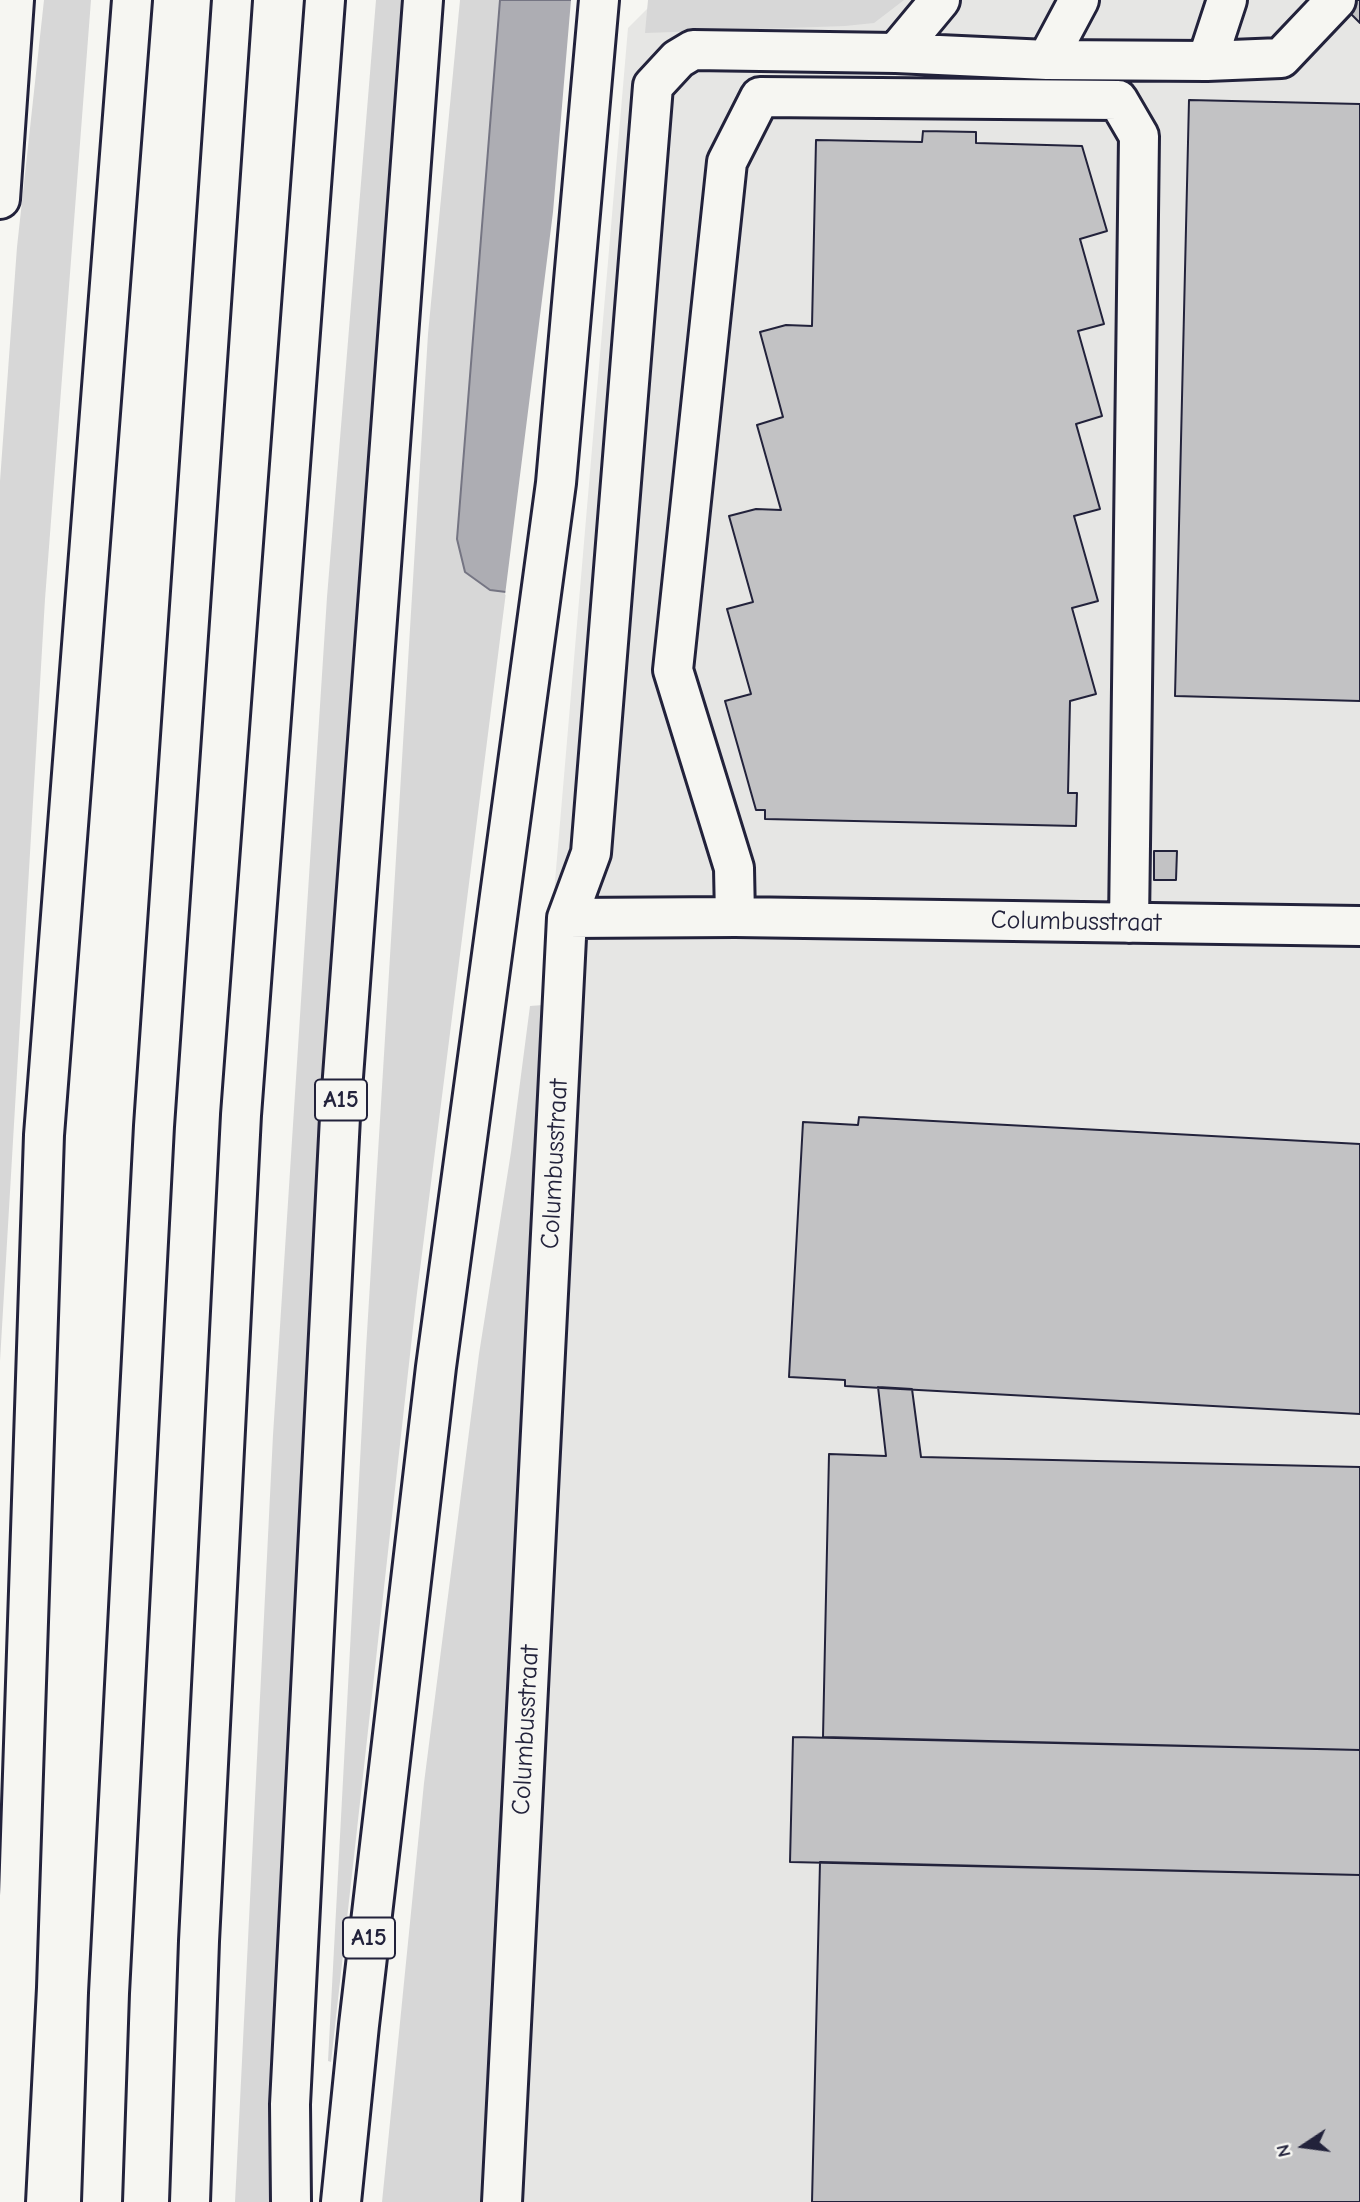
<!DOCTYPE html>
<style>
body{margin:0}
#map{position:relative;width:1360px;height:2202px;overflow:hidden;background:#f6f6f2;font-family:"Comic Neue",sans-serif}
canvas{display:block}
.north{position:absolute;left:1269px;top:2111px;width:70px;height:70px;-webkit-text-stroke:5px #f6f6f2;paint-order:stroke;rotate:257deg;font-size:19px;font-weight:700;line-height:28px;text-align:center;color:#22223b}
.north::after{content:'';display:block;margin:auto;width:24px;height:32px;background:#22223b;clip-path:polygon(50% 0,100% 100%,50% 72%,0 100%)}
</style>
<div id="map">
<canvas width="1360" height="2202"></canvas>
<div class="north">N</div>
</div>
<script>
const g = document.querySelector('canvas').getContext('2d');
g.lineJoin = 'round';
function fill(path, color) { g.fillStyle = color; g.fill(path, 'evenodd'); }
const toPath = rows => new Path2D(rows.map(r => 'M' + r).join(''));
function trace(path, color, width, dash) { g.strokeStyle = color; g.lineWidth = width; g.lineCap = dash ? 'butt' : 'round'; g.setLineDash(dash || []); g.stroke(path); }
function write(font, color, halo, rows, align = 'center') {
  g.font = font + ' "Comic Neue",sans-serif'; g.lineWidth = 5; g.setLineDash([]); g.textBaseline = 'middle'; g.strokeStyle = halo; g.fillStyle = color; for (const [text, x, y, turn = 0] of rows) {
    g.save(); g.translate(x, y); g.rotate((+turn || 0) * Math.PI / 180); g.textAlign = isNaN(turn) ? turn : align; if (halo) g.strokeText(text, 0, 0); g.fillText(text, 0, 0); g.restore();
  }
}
fill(toPath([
 [656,0,1360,0,1360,2202,448,2202,499,1796,548,963,628,28]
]), '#e6e6e4');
fill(toPath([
 [44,0,91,0,45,599,0,1361,0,481,17,247],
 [376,0,403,0,347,767,277,1941,270,2202,235,2202,273,1435,327,597],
 [460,0,500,0,457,539,465,572,490,590,506,592,416,1301,331,2062,328,2061,366,1349,428,334],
 [648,0,904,0,874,23,845,26,645,33],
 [543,1005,482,2202,382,2202,424,1783,479,1354,511,1152,530,1006]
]), '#d7d7d7');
const water = toPath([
 [500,0,591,0,579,6,523,586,506,592,490,590,465,572,457,539,500,0]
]);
fill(water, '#adadb3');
trace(water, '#757583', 2);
fill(toPath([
 [571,0,594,0,578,25,527,587,505,595,553,212]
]), '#f6f6f2');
const building = toPath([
 [1337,0,1360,0,1360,23,1337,0],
 [1189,100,1360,104,1360,701,1175,696,1189,100],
 [923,131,976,132,976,143,1082,146,1107,231,1080,239,1104,324,1078,331,1102,416,1076,424,1100,509,1074,516,1098,601,1072,608,1096,694,1070,701,1068,793,1077,793,1076,826,765,819,765,810,756,810,725,701,751,694,727,609,753,602,729,516,756,509,781,510,757,425,783,417,760,332,786,325,812,326,816,140,922,142,923,131],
 [1154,851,1177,851,1176,880,1154,880,1154,851],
 [859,1117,1360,1144,1360,1414,845,1386,845,1380,789,1377,803,1122,858,1125,859,1117],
 [878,1387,912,1389,921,1457,1360,1467,1360,1750,823,1737,829,1454,886,1456,878,1387],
 [793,1737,1360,1750,1360,1875,790,1862,793,1737],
 [820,1862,1360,1875,1360,2202,812,2202,820,1862]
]);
fill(building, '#c2c2c4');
trace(building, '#22223b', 2);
const minor = toPath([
 [896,53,940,0],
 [1047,60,1079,0],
 [1207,61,1281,58,1336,0],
 [735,917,734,868,673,670,727,162,760,97,1118,100,1139,136,1129,923],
 [567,918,591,853,653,86,678,59,693,50,896,53,1047,60,1207,61,1227,0],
 [502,2202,567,918,735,917,1360,926]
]);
const highway = toPath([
 [0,199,14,0],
 [5,2202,16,1987,44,1135,132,0],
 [102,2202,109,1993,154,1126,232,0],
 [190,2202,199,1941,241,1115,325,0],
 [291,2202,290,2104,340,1117,423,0],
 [341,2202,359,2025,436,1367,556,483,599,0]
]);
trace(minor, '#22223b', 44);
trace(highway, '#22223b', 44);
trace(minor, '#f6f6f2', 38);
trace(highway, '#f6f6f2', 38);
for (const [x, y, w] of [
 [341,1100,52],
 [369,1938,52]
]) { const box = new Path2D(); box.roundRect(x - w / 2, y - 20.5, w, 41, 5); g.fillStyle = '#f6f6f2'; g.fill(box); trace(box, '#22223b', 2); }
write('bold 24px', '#22223b', null, [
 ["A15",341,1100],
 ["A15",369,1938]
]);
write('26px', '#22223b', '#f6f6f2', [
 ["Columbusstraat",1076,922,1],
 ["Columbusstraat",555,1164,-87],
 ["Columbusstraat",526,1730,-87]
]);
</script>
